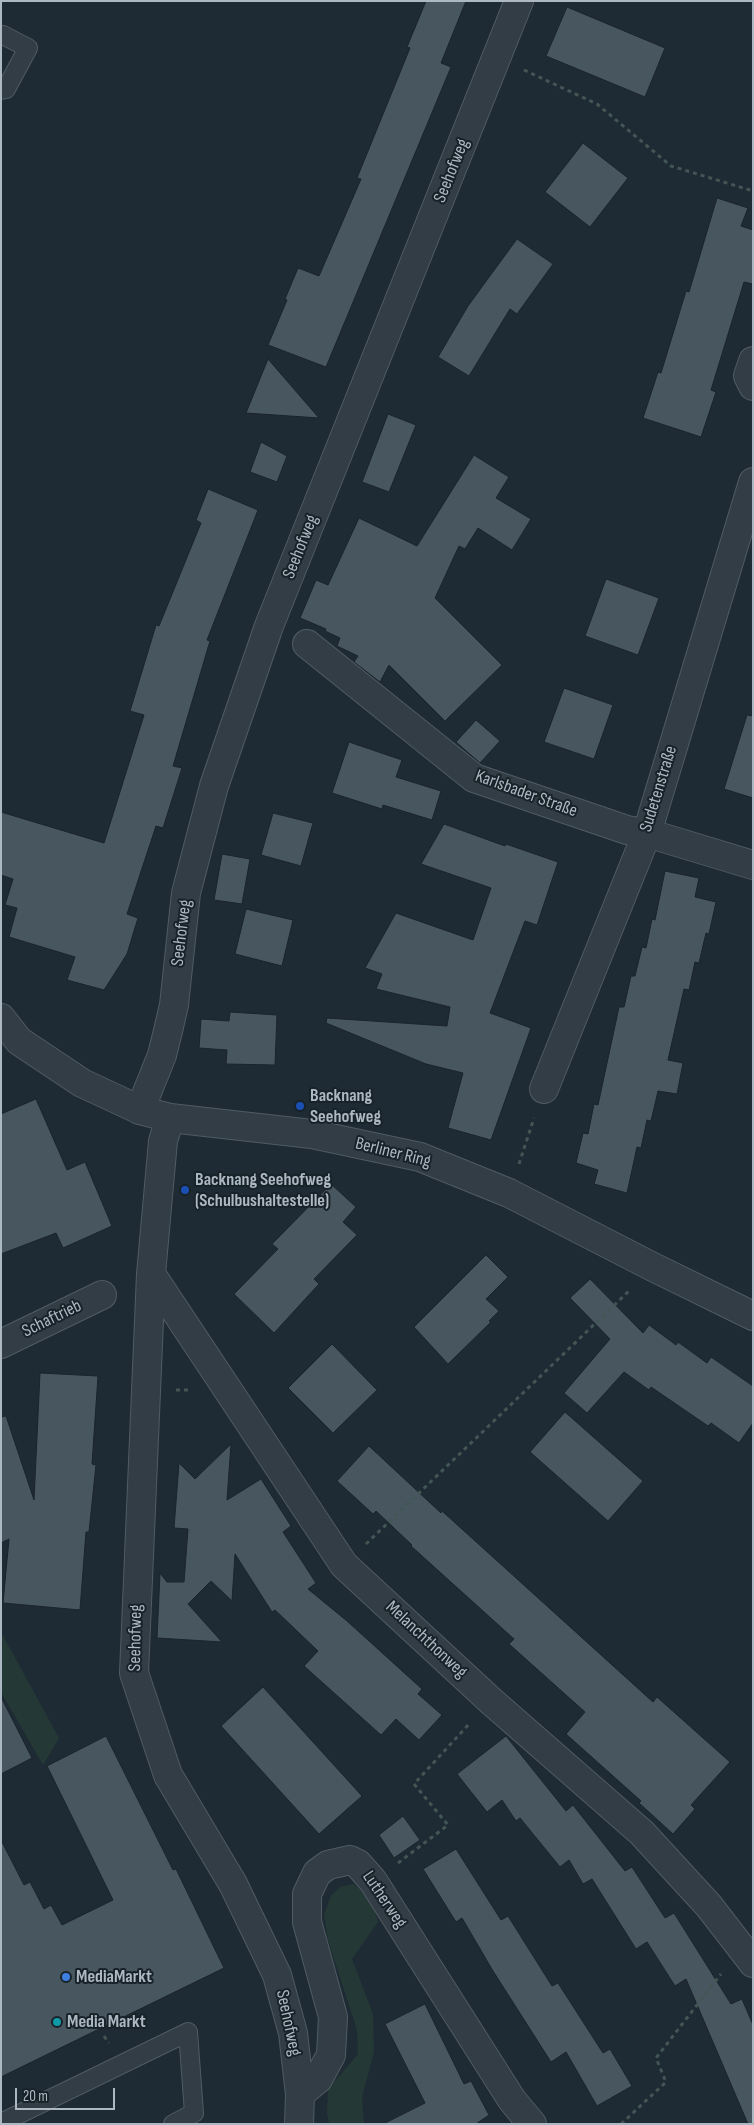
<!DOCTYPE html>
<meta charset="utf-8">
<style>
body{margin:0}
#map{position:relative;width:754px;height:2125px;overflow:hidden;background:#1f2b34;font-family:"Sofia Sans Condensed",sans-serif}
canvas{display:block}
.frame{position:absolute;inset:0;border:2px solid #acb8c2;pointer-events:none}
.scale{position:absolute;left:15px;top:2088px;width:100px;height:22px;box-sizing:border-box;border:2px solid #acb8c2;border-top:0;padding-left:6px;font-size:15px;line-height:18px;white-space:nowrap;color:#acb8c2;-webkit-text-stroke:4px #182229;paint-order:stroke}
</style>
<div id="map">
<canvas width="754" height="2125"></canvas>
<div class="frame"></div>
<div class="scale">20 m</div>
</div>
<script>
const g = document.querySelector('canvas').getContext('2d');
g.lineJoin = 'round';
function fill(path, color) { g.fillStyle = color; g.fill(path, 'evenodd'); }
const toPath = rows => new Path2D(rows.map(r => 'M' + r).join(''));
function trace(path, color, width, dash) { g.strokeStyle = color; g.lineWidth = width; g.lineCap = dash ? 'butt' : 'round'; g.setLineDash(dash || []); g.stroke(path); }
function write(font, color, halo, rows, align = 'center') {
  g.font = font + ' "Sofia Sans Condensed",sans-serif'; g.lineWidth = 4; g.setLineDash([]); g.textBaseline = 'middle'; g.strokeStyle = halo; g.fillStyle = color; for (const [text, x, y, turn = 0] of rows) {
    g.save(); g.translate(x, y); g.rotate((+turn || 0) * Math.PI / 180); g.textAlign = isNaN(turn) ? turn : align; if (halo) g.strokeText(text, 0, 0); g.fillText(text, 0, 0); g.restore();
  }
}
fill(toPath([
 [1,1632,59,1738,43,1765,1,1692],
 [353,1884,362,1890,373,1906,378,1922,352,1959,373,2014,374,2052,362,2097,364,2124,329,2124,327,2113,328,2089,358,2054,357,2030,328,1940,324,1914,331,1896,340,1887]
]), '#243936');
const building = toPath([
 [426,1,466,1,441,63,451,67,326,367,268,345,287,300,285,299,298,268,319,276,361,179,357,178,410,48,407,47,426,1],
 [567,7,665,48,645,97,546,56,567,7],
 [583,143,628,178,590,227,545,192,583,143],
 [717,198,748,208,741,226,753,230,753,284,744,282,711,390,716,392,701,437,643,418,658,372,661,373,686,291,689,292,717,198],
 [517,239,553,264,517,314,510,309,469,376,438,357,468,306,517,239],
 [268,359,319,418,246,413,268,359],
 [388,414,416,425,389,492,362,482,388,414],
 [261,442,287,456,277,482,250,472,261,442],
 [474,455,509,477,496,498,531,519,512,550,478,528,465,549,459,546,435,598,502,665,445,721,389,665,380,682,354,662,358,656,337,646,340,638,325,631,326,629,300,618,316,580,328,585,359,518,417,546,474,455],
 [208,489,258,510,207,640,210,641,173,766,182,768,163,828,156,826,127,914,138,918,127,954,104,990,67,980,75,957,9,937,17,908,5,905,13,879,1,875,1,812,104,843,144,715,130,711,156,625,159,626,201,523,196,520,208,489],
 [606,579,659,598,638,655,585,636,606,579],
 [564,688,613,705,594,759,544,742,564,688],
 [747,715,753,716,753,798,724,789,747,715],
 [476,720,500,741,480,763,456,742,476,720],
 [349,742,402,760,396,777,441,791,432,820,383,805,382,809,332,793,349,742],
 [273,813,313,823,301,866,261,855,273,813],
 [444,824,505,846,506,844,558,862,537,925,525,921,490,1013,531,1028,491,1140,448,1128,463,1073,426,1064,326,1023,327,1018,447,1026,450,1007,376,989,382,974,365,968,396,913,473,940,491,888,421,864,444,824],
 [222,854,250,859,242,904,214,900,222,854],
 [665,871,699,878,695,897,716,902,709,934,706,933,699,963,695,962,689,990,684,989,668,1060,683,1063,677,1094,658,1091,651,1121,647,1120,641,1148,637,1147,627,1193,594,1184,598,1170,576,1163,583,1133,588,1134,594,1104,598,1105,619,1007,624,1007,631,976,635,976,642,947,646,948,652,919,655,920,665,871],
 [246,909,293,920,282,966,235,954,246,909],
 [230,1012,277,1015,275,1065,226,1064,227,1050,199,1048,201,1019,229,1021,230,1012],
 [36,1099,67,1170,85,1162,112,1226,63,1248,56,1233,1,1254,1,1114,36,1099],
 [331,1184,356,1207,343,1222,357,1235,314,1279,319,1284,274,1333,234,1294,278,1249,272,1244,331,1184],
 [486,1255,508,1277,486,1299,499,1311,489,1321,491,1322,448,1364,414,1327,486,1255],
 [590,1279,643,1333,649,1325,676,1345,678,1342,707,1363,711,1357,753,1386,753,1423,739,1443,711,1423,708,1426,651,1387,649,1390,624,1372,587,1413,564,1393,610,1339,570,1298,590,1279],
 [332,1344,377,1390,333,1433,288,1388,332,1344],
 [40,1373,98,1376,92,1464,96,1465,89,1532,86,1532,80,1610,3,1603,9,1539,1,1543,1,1417,6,1416,34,1500,40,1373],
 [565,1412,643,1481,608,1521,530,1452,565,1412],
 [231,1444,227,1500,261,1479,291,1526,283,1532,316,1583,308,1589,347,1621,422,1689,418,1694,442,1715,419,1740,396,1719,381,1735,304,1666,318,1651,275,1610,272,1612,235,1554,232,1601,211,1581,188,1604,222,1642,157,1638,160,1573,167,1582,184,1582,188,1529,174,1528,179,1463,195,1479,231,1444],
 [369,1446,441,1513,442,1511,653,1702,657,1697,730,1762,691,1805,695,1809,673,1834,639,1803,641,1801,566,1734,585,1712,509,1644,514,1639,411,1546,412,1545,376,1511,373,1514,337,1481,369,1446],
 [263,1687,362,1796,319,1834,221,1726,263,1687],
 [1,1697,32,1758,1,1774,1,1697],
 [106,1736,173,1870,176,1869,224,1968,1,2077,1,1840,24,1885,30,1882,44,1909,51,1905,62,1925,113,1900,47,1766,106,1736],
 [506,1736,566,1811,573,1805,625,1871,632,1867,665,1918,674,1913,731,2004,742,1999,753,2025,753,2124,748,2124,686,1979,675,1986,647,1942,636,1949,592,1879,583,1884,569,1860,560,1867,520,1818,516,1821,502,1800,487,1812,457,1774,506,1736],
 [403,1816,420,1840,394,1858,379,1835,403,1816],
 [456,1849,501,1920,508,1916,552,1986,558,1983,603,2053,610,2049,632,2086,597,2106,566,2052,551,2062,493,1971,462,1918,456,1922,423,1869,456,1849],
 [425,2004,464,2084,471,2081,489,2115,476,2124,383,2124,425,2103,385,2024,425,2004]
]);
fill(building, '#485660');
trace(building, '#1a242b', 1);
const service = toPath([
 [1,90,6,89,28,48,3,35],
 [1,2123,188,2032,194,2113,173,2124]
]);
const minor = toPath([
 [753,361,748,376,753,386],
 [307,644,474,778,627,830,647,833,753,865],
 [544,1089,647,833,753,482],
 [140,1110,162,1055,168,1031,174,1005,186,893,214,786,269,626,519,1],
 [170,1118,163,1141,151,1274,134,1673,168,1775,233,1884,277,1975,293,2033,300,2094,299,2124],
 [151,1274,344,1565,491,1701,642,1833,709,1906,753,1963],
 [1,1344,102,1295],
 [300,2094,318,2079,331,2055,333,2017,307,1922,307,1894,317,1873,328,1865,350,1860,358,1864,373,1881,512,2100,532,2124]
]);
const tertiary = toPath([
 [1,1018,19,1041,82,1083,140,1110,170,1118,312,1134,420,1157,509,1193,653,1267,753,1316]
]);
trace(service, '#505b63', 20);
trace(minor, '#505b63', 30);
trace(tertiary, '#505b63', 30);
trace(toPath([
 [524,70,597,104,671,166,753,191],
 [519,1164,534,1118],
 [176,1390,190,1390],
 [366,1544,630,1290],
 [398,1863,448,1825,414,1784,470,1723],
 [104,2036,109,2043],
 [621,2124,666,2082,656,2058,721,1974]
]), '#435655', 3, [4, 4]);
trace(service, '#333d45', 18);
trace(minor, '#333d45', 28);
trace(tertiary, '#333d45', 28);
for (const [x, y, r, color] of [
 [300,1106,5,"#1a4fb4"],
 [185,1190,5,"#1a4fb4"],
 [66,1977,5,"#3f7fe0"],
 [57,2022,5,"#0f9aa8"]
]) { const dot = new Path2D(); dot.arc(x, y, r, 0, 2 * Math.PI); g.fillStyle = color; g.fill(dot); trace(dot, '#182229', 2); }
write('18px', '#acb8c2', '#182229', [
 ["Seehofweg",452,171,-68],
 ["Seehofweg",301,547,-68],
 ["Sudetenstraße",659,789,-73],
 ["Karlsbader Straße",526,794,20],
 ["Seehofweg",182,933,-83],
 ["Berliner Ring",393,1153,14],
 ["Schaftrieb",52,1319,-26],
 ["Seehofweg",136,1638,-89],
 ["Melanchthonweg",426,1640,43],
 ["Lutherweg",384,1900,56],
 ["Seehofweg",288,2023,78]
]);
write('bold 18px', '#acb8c2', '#182229', [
 ["Backnang",310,1096],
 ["Seehofweg",310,1117],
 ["Backnang Seehofweg",195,1180],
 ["(Schulbushaltestelle)",195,1201],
 ["MediaMarkt",76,1977],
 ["Media Markt",67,2022]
], 'left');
</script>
